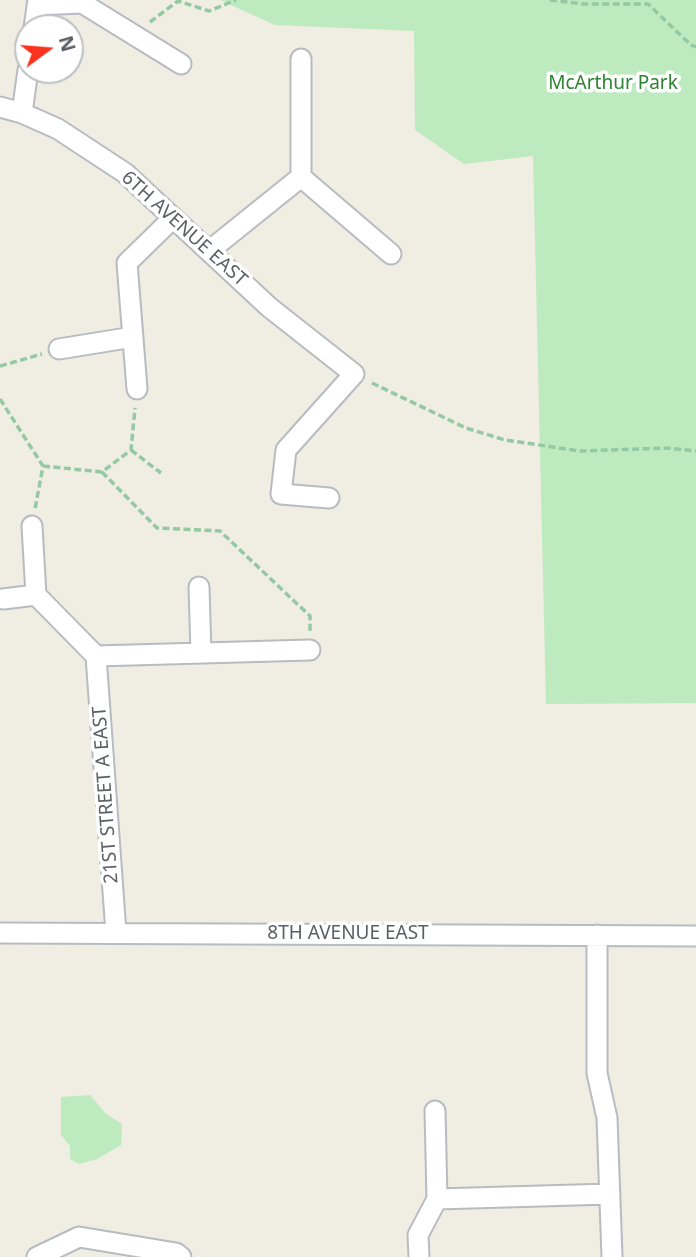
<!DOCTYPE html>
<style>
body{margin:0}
#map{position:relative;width:696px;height:1257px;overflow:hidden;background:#f0ede3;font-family:"Noto Sans",sans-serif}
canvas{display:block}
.north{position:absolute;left:14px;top:14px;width:70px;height:70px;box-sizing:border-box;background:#fff;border:2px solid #bdbfc2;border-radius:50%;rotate:74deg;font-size:19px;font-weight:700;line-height:28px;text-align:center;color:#5b6066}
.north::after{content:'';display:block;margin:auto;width:24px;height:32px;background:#fb321e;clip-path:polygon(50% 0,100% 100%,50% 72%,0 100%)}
</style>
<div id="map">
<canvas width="696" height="1257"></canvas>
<div class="north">N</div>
</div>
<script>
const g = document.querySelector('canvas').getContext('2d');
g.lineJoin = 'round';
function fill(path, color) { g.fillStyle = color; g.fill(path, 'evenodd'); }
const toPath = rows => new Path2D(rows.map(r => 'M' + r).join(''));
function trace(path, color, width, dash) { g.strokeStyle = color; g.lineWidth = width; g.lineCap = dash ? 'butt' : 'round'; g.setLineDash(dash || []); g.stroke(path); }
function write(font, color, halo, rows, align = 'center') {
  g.font = font + ' "Noto Sans",sans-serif'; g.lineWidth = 7; g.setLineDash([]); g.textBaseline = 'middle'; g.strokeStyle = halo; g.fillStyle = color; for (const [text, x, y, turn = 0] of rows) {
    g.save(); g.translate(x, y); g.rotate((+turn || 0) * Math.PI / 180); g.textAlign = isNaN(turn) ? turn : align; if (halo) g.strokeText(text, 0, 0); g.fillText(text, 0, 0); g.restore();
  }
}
fill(toPath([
 [220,0,696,0,696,703,546,704,533,156,464,164,415,130,414,31,275,25],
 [90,1095,106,1114,122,1124,121,1145,97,1159,79,1164,70,1159,70,1146,61,1135,61,1097]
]), '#bdeabe');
const minor = toPath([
 [37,5,82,3,181,64],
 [34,28,38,0],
 [0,107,22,113,58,129,125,173,269,307,354,374,286,450,281,494,329,498],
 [22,113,28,70],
 [301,177,391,254],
 [209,251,301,177,301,59],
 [59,349,133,337],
 [137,389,127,263,173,218],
 [199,587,201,653],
 [36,595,96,656,310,650],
 [3,599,36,595,32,526],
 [96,656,116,933],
 [0,933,696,936],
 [597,935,597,1073,607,1118,612,1257],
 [437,1199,610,1194],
 [37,1257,79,1237,176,1253,181,1257],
 [419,1257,418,1235,437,1199,435,1111]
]);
trace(minor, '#b8bbc1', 23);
trace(toPath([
 [550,0,584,4,648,4,691,45,696,47],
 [150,22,178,1,209,11,236,0],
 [0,366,42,354],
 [372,383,466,428,505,440,580,451,668,448,696,451],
 [0,399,43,466,35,509],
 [131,450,161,473],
 [43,466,102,472,131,450,135,408],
 [102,472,157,528,220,531,310,616,310,632]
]), '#94c9a4', 3.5, [7, 3.5]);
trace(minor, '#fff', 19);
write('19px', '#2b8431', '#fff', [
 ["McArthur Park",613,84]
]);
write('19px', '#5b6066', '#fff', [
 ["6TH AVENUE EAST",184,229,42],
 ["21ST STREET A EAST",106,795,-94],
 ["8TH AVENUE EAST",348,934]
]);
</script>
